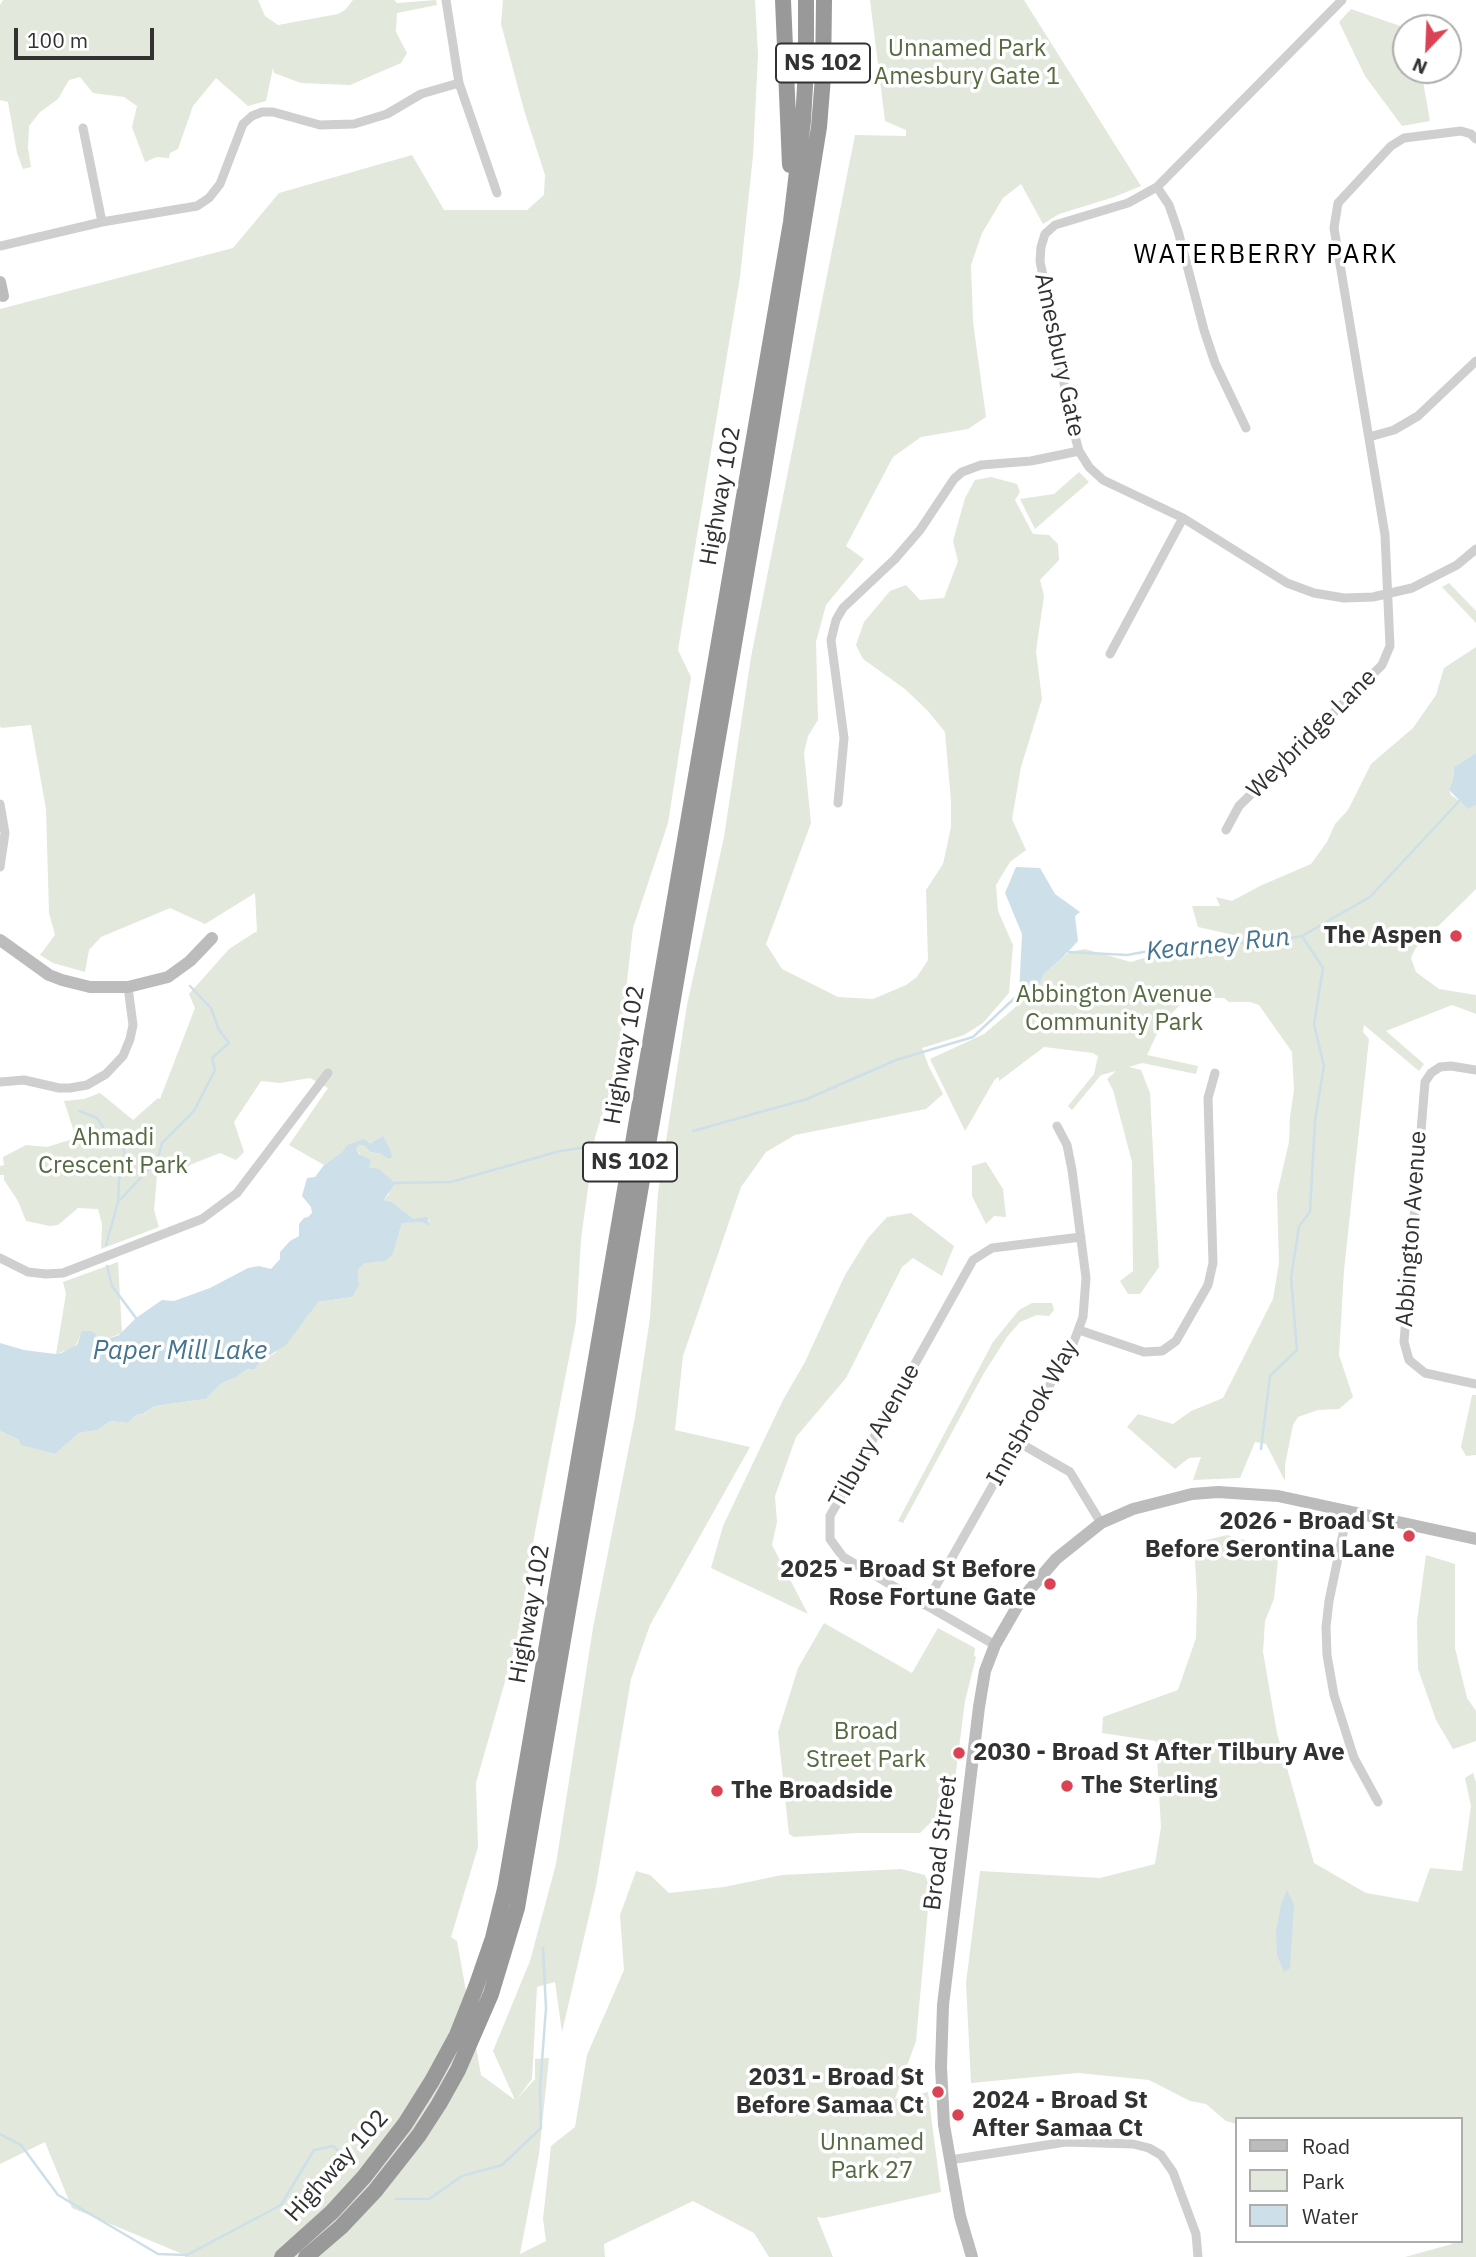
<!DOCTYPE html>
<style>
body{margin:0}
#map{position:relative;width:1476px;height:2257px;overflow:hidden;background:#fff;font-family:"IBM Plex Sans",sans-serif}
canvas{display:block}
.legend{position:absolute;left:1235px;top:2117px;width:228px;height:126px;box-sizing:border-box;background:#fff;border:2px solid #adadad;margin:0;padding:9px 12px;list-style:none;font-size:21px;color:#323232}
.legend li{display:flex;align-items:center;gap:14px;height:35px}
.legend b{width:35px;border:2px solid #adadad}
.north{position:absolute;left:1392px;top:14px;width:70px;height:70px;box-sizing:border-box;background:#fff;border:2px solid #adadad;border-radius:50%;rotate:203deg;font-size:19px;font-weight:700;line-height:28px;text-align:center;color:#323232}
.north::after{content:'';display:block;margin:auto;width:24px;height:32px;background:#da4353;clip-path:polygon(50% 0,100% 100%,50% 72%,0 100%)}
.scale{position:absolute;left:14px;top:28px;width:140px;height:32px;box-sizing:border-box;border:4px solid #323232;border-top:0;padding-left:9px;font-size:21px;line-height:24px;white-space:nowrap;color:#323232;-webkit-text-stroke:5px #fff;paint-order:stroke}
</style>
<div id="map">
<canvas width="1476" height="2257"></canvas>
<ul class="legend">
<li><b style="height:9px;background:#bcbcbc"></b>Road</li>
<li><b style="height:19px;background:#e2e8dc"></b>Park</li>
<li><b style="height:19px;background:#cddfe9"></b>Water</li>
</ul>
<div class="north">N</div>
<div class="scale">100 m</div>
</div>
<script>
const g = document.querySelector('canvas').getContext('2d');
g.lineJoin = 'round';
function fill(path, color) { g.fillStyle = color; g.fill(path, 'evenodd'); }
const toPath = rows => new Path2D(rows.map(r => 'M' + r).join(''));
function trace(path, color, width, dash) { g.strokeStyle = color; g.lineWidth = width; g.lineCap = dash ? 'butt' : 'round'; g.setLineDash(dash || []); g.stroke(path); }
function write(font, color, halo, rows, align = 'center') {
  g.font = font + ' "IBM Plex Sans",sans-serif'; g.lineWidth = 7; g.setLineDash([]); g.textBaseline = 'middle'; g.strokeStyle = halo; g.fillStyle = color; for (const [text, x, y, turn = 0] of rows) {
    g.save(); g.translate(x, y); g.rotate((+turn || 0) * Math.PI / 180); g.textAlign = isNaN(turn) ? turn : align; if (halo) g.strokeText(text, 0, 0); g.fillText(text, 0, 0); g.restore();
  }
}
fill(toPath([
 [3,0,258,0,265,16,278,25,338,14,345,10,353,0,394,0,397,3,436,0,437,5,397,13,396,32,407,53,401,63,350,85,301,83,274,73,273,68,266,101,248,106,216,78,193,106,178,149,170,153,169,158,157,157,145,162,132,127,137,106,124,97,93,93,80,77,69,80,58,99,40,112,29,126,28,148,31,167,23,169,17,153,8,102,0,100,0,5],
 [503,0,755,0,758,55,753,156,740,277,678,650,691,677,668,823,633,928,617,1069,595,1137,581,1239,576,1322,535,1532,518,1636,476,1783,478,1847,451,1937,457,1941,481,2075,515,2100,493,2051,530,1961,556,1864,593,1628,635,1417,650,1318,658,1193,687,1005,724,837,751,657,855,135,906,136,906,130,885,121,870,0,1024,0,1141,186,1114,197,1059,214,1043,224,1021,184,1003,198,982,233,971,265,973,322,986,417,968,429,921,437,893,457,846,546,864,559,826,605,816,642,818,720,808,736,804,753,811,823,766,944,782,969,838,997,873,999,906,985,917,977,928,960,926,890,943,864,951,827,951,801,945,732,927,710,905,689,863,659,856,645,864,622,890,591,906,585,920,600,944,598,958,561,953,541,965,498,975,480,991,477,1017,484,1020,492,1015,500,1033,534,1049,535,1058,544,1059,560,1040,580,1044,596,1036,651,1042,699,1021,767,1012,819,1026,850,1010,862,996,885,998,911,1013,945,1009,993,983,1023,964,1035,922,1048,929,1067,943,1094,926,1109,795,1135,766,1152,741,1187,683,1356,675,1430,750,1447,650,1625,631,1679,596,1886,562,2032,555,1982,537,1987,532,2079,516,2100,535,2079,535,2059,549,2058,539,2154,520,2254,546,2241,543,2219,551,2146,575,2127,587,2055,624,1970,620,1915,636,1871,650,1875,669,1893,724,1887,782,1875,901,1869,925,1875,930,1887,916,2041,895,2099,928,2092,941,2192,824,2218,817,2217,833,2257,769,2257,754,2233,693,2201,604,2244,605,2257,185,2257,185,2255,72,2208,45,2142,0,2164,0,1431,19,1440,26,1446,55,1454,79,1433,98,1430,110,1421,128,1423,136,1415,144,1414,155,1406,206,1399,222,1383,237,1377,247,1369,254,1370,262,1360,275,1353,307,1317,310,1310,318,1302,353,1297,359,1285,358,1270,365,1263,393,1254,402,1223,422,1221,429,1225,429,1220,414,1219,392,1202,384,1200,389,1194,375,1168,369,1167,355,1147,359,1145,365,1146,370,1152,382,1154,390,1153,390,1149,369,1144,347,1145,342,1152,324,1165,289,1145,328,1088,310,1078,280,1083,261,1081,234,1122,244,1152,236,1160,220,1153,192,1164,175,1175,161,1174,157,1176,154,1210,159,1227,101,1249,102,1224,98,1209,78,1208,58,1225,50,1226,26,1221,18,1201,4,1180,4,1175,0,1175,0,1166,4,1165,3,1157,26,1145,47,1147,76,1138,64,1101,84,1099,100,1093,133,1120,158,1098,160,1099,195,1008,189,994,229,949,257,931,255,893,205,924,170,908,101,937,89,950,85,972,53,963,40,955,55,935,49,913,46,809,31,725,1,728,0,726,0,309,233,248,279,193,412,155,444,210,527,210,544,195,545,175,524,110,501,24],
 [1351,9,1406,28,1406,70,1421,70,1430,121,1402,126,1365,76,1339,22],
 [1079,472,1089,482,1035,529,1020,499,1054,494],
 [1449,583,1476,611,1476,623,1442,587],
 [1476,647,1476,753,1454,767,1453,779,1449,790,1451,795,1470,808,1476,805,1476,889,1415,949,1411,958,1416,972,1439,989,1476,995,1476,1014,1452,1005,1386,1031,1424,1064,1419,1071,1364,1025,1363,1032,1369,1039,1344,1270,1339,1355,1353,1397,1339,1409,1318,1410,1298,1417,1293,1425,1285,1465,1285,1481,1266,1444,1255,1442,1240,1478,1193,1480,1201,1457,1189,1458,1175,1469,1127,1427,1138,1414,1173,1424,1191,1411,1223,1398,1273,1299,1279,1263,1277,1194,1289,1142,1290,1117,1294,1090,1292,1052,1259,1005,1250,1002,1229,1002,1224,998,1187,998,1162,1023,1147,1055,1198,1066,1196,1074,1142,1063,1129,1067,1141,1070,1150,1093,1159,1267,1140,1294,1128,1294,1120,1281,1133,1271,1132,1162,1113,1090,1107,1079,1116,1071,1101,1075,1072,1110,1068,1106,1094,1074,1098,1056,1093,1053,1044,1047,999,1081,999,1077,995,1079,965,1131,930,1059,984,1034,1038,988,1044,974,1069,952,1085,949,1131,962,1163,952,1235,955,1234,935,1198,927,1192,906,1220,906,1216,897,1232,901,1262,885,1311,864,1327,842,1335,824,1348,810,1371,764,1413,728,1436,695,1444,668],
 [986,1162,1003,1189,1006,1217,994,1216,986,1224,972,1196,972,1166],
 [911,1213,954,1246,942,1276,913,1258,902,1267,846,1378,796,1437,775,1496,777,1522,772,1545,808,1614,711,1568,723,1526,783,1400,805,1362,845,1275,868,1238,887,1217],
 [118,1262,122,1333,104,1340,95,1334,80,1336,75,1347,56,1354,66,1294,63,1282],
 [1032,1303,1052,1303,1054,1310,1049,1316,1037,1315,1020,1322,1007,1337,984,1373,903,1523,898,1521,993,1342,1019,1310],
 [1472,1395,1476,1395,1476,1455,1466,1456,1461,1447],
 [1227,1535,1279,1550,1274,1599,1265,1621,1263,1652,1277,1733,1314,1863,1366,1893,1418,1902,1430,1868,1462,1871,1471,1806,1465,1778,1473,1773,1476,1783,1476,2257,1405,2257,1452,2244,1452,2241,1460,2241,1460,2119,1236,2119,1236,2124,1226,2121,1206,2104,1190,2101,1149,2080,1078,2073,971,2083,966,1983,980,1871,1100,1878,1155,1864,1161,1827,1156,1741,1102,1733,1103,1717,1178,1690,1196,1638,1197,1596,1194,1543],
 [1426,1555,1455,1564,1455,1648,1467,1698,1476,1711,1476,1741,1453,1749,1436,1720,1418,1669,1417,1621],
 [824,1623,912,1673,938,1628,975,1648,974,1656,976,1657,965,1701,955,1779,949,1779,946,1807,920,1833,858,1833,794,1837,789,1834,778,1732,798,1668]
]), '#e2e8dc');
fill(toPath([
 [1476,753,1476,805,1468,809,1449,790,1453,779,1454,767],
 [1016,867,1040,868,1055,894,1080,912,1075,916,1078,941,1063,957,1044,974,1038,988,1019,994,1022,934,1005,893],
 [383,1136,390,1149,392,1157,388,1159,382,1154,370,1152,365,1146,359,1145,356,1148,359,1154,371,1160,369,1167,379,1169,395,1183,384,1200,392,1202,414,1219,427,1217,430,1226,422,1222,402,1223,393,1254,385,1261,365,1263,358,1270,359,1285,353,1297,318,1302,286,1345,262,1360,254,1370,247,1369,237,1377,222,1383,206,1399,155,1406,143,1414,136,1415,128,1423,110,1421,98,1430,79,1433,55,1454,21,1445,19,1440,0,1431,0,1343,24,1350,55,1354,61,1353,77,1345,82,1331,91,1331,102,1339,108,1339,119,1335,136,1318,162,1300,174,1301,210,1288,248,1268,259,1266,271,1269,280,1259,280,1252,290,1241,299,1236,299,1224,304,1218,308,1217,312,1213,311,1207,302,1196,307,1178,315,1177,324,1165,342,1152,347,1145,364,1139,370,1144],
 [1287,1890,1294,1905,1290,1968,1284,1972,1277,1955,1276,1932,1281,1904]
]), '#cddfe9');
trace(toPath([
 [1069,952,1127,955,1193,943,1262,943,1302,936,1370,897,1462,798],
 [79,1111,97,1118,109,1136,121,1138,124,1151,125,1169,119,1179,118,1202,106,1245],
 [693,1131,807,1099,896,1060,973,1037,1019,994],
 [395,1183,451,1182,560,1151,595,1146],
 [118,1202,150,1168,158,1158,162,1143,194,1111,215,1070,212,1058,229,1043,219,1030,211,1008,190,986],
 [107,1266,112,1286,136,1318],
 [1261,1449,1270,1376,1297,1350,1291,1278,1299,1226,1310,1212,1315,1120,1324,1066,1314,1024,1323,968,1302,936],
 [0,2134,21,2145,58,2195,158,2254,187,2255,281,2205,314,2150,333,2146,355,2166],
 [396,2199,429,2199,462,2176,502,2165,541,2128,540,2088,546,2008,543,1948]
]), '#cddfe9', 2.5);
trace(toPath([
 [446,0,459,83,497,193],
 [1342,0,1157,187,1128,203,1055,225,1045,234,1041,247,1040,261,1073,429,1079,451,1089,467,1103,480,1183,518,1287,583,1314,593,1344,598,1373,597,1412,588,1457,565,1476,549],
 [83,128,102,222],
 [1157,187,1169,205,1178,231,1204,330,1215,363,1246,428],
 [0,246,102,222,197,206,209,198,220,184,243,124,252,116,262,112,273,112,320,125,354,124,387,114,421,94,459,83],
 [1369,437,1394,430,1418,416,1476,361],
 [1110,654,1183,518],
 [838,803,844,738,831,640,836,620,843,608,895,559,920,530,954,479,962,472,981,465,1031,461,1079,451],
 [0,804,5,833,0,867],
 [1226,830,1239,806,1382,665,1390,646,1385,535,1334,228,1338,203,1391,146,1404,138,1461,131,1471,134,1476,139],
 [1476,1070,1451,1066,1440,1067,1431,1073,1425,1082,1404,1342,1409,1360,1425,1373,1476,1384],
 [0,1082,24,1080,59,1088,70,1088,87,1085,106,1074,123,1056,130,1039,133,1025,128,987],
 [0,1258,28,1272,46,1274,63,1273,202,1219,237,1193,328,1073],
 [1079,1330,1144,1352,1162,1351,1176,1341,1208,1285,1213,1263,1208,1098,1215,1073],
 [1018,1442,1070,1472,1101,1523],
 [1348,1510,1329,1601,1326,1627,1327,1655,1334,1695,1354,1758,1378,1802],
 [925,1605,1073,1344,1083,1317,1086,1278,1072,1170,1067,1145,1057,1126],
 [995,1645,843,1557,830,1539,830,1516,973,1260,992,1248,1081,1237],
 [950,2160,1066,2142,1133,2144,1149,2148,1161,2155,1173,2172,1196,2234,1198,2257]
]), '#cfcfcf', 9);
trace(toPath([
 [0,282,3,296],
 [0,940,49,975,62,980,90,987,128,987,168,977,190,961,212,938],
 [972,2257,960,2216,944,2125,941,2067,943,2005,979,1707,985,1671,995,1645,1021,1600,1056,1559,1101,1523,1133,1509,1192,1494,1218,1492,1278,1496,1476,1539]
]), '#bcbcbc', 12);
trace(toPath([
 [783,0,790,165],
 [282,2257,332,2212,364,2177,405,2124,432,2081,457,2035,476,1987,493,1938,505,1889,791,222,803,121,806,69,806,0],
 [306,2257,341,2227,375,2191,419,2135,439,2104,458,2070,491,1994,517,1908,762,481,819,127,823,77,824,0]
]), '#999', 16);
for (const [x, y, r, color] of [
 [1456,936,7,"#da4353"],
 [1409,1536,7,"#da4353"],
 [1050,1584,7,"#da4353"],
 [959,1753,7,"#da4353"],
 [1067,1786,7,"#da4353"],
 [717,1791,7,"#da4353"],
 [938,2092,7,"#da4353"],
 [958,2115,7,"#da4353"]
]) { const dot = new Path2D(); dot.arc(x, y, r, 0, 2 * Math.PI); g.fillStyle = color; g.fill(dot); trace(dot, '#fff', 2.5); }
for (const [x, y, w] of [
 [823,63,94],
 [630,1162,94]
]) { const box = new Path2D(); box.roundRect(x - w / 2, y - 19.5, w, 39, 5); g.fillStyle = '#fff'; g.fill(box); trace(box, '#323232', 2); }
write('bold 23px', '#323232', null, [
 ["NS 102",823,63],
 ["NS 102",630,1162]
]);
write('24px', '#566b42', '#fff', [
 ["Unnamed Park",967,49],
 ["Amesbury Gate 1",967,77],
 ["Abbington Avenue",1114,995],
 ["Community Park",1114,1023],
 ["Ahmadi",113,1138],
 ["Crescent Park",113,1166],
 ["Broad",866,1732],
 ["Street Park",866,1760],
 ["Unnamed",872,2143],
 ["Park 27",872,2171]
]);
write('24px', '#323232', '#fff', [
 ["Amesbury Gate",1059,355,78],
 ["Highway 102",721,496,-80],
 ["Weybridge Lane",1312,734,-45],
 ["Highway 102",625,1055,-80],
 ["Abbington Avenue",1412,1229,-86],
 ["Innsbrook Way",1033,1413,-61],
 ["Tilbury Avenue",875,1436,-61],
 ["Highway 102",530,1614,-80],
 ["Broad Street",941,1843,-83],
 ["Highway 102",337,2166,-48]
]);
write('bold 24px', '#323232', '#fff', [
 ["The Aspen",1442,936],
 ["2026 - Broad St",1395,1522],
 ["Before Serontina Lane",1395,1550],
 ["2025 - Broad St Before",1036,1570],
 ["Rose Fortune Gate",1036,1598],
 ["2030 - Broad St After Tilbury Ave",973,1753,"left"],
 ["The Sterling",1081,1786,"left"],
 ["The Broadside",731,1791,"left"],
 ["2031 - Broad St",924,2078],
 ["Before Samaa Ct",924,2106],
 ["2024 - Broad St",972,2101,"left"],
 ["After Samaa Ct",972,2129,"left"]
], 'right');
g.letterSpacing = '2px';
write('26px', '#000', '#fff', [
 ["WATERBERRY PARK",1266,255]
]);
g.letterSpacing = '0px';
write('italic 26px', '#44748f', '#fff', [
 ["Kearney Run",1218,945,-6],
 ["Paper Mill Lake",180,1351]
]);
</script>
